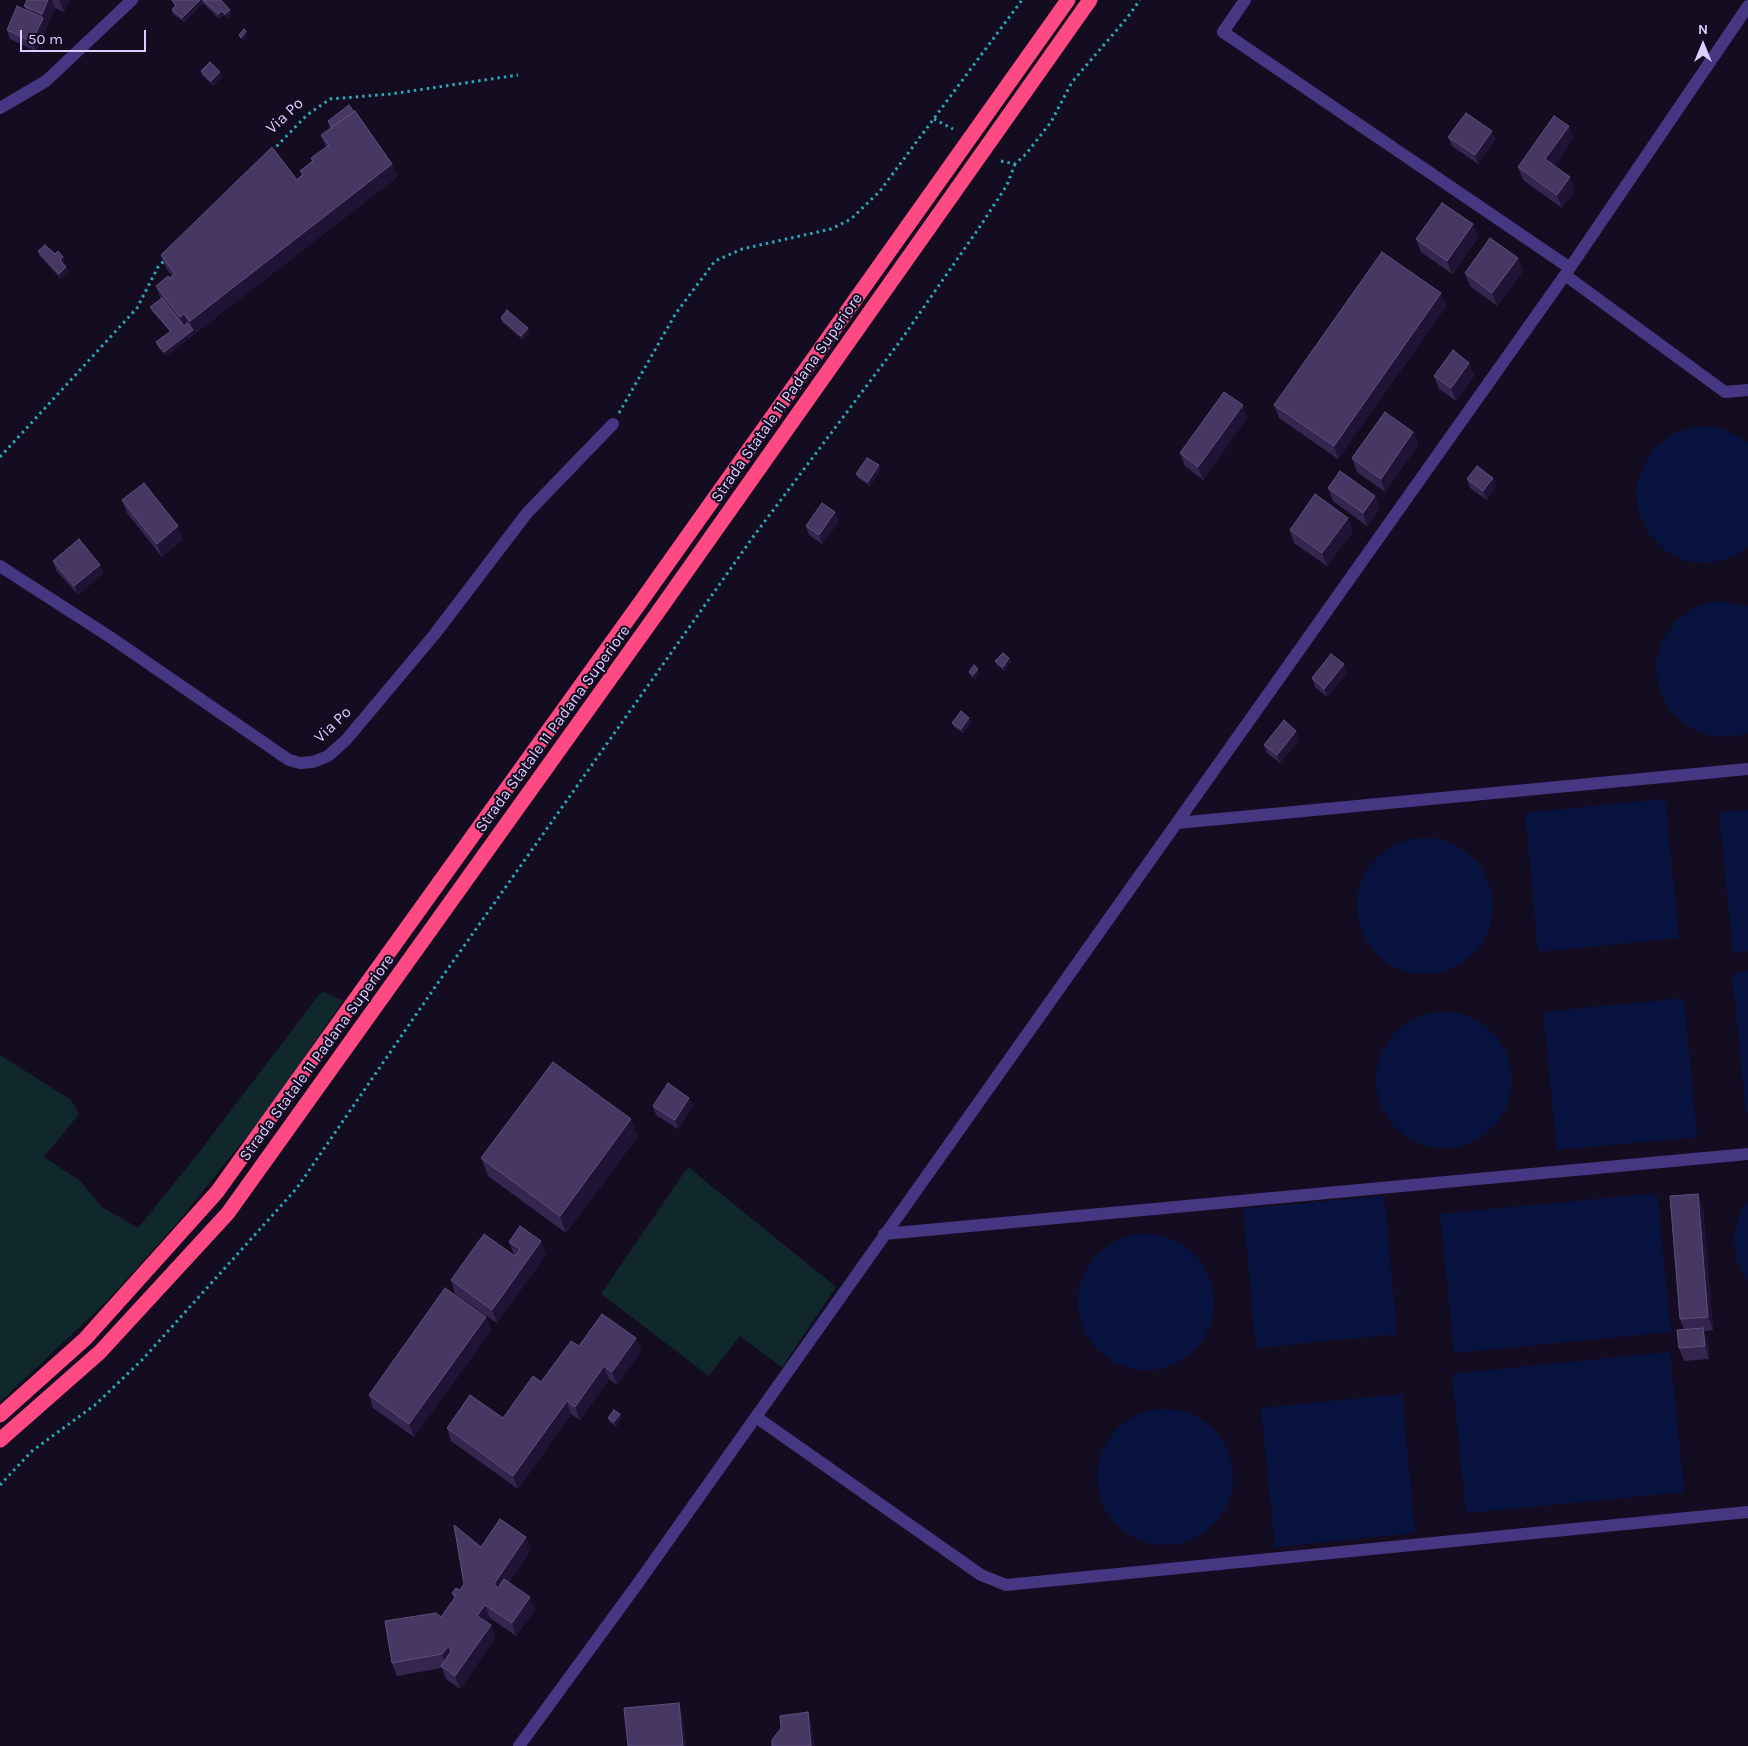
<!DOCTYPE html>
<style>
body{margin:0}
#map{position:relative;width:1748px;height:1746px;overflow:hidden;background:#140d22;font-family:Karla,sans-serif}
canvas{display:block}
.north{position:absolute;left:1678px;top:20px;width:50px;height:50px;-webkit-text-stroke:4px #140d22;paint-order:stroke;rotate:0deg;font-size:14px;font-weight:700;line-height:20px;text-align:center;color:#dcceff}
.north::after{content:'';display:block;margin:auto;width:18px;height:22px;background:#dcceff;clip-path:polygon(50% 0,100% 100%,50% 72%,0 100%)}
.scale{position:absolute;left:20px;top:30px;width:126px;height:22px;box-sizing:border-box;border:2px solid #dcceff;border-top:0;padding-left:6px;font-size:15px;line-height:18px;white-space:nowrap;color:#dcceff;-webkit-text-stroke:4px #140d22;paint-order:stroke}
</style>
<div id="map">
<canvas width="1748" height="1746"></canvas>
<div class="north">N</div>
<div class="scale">50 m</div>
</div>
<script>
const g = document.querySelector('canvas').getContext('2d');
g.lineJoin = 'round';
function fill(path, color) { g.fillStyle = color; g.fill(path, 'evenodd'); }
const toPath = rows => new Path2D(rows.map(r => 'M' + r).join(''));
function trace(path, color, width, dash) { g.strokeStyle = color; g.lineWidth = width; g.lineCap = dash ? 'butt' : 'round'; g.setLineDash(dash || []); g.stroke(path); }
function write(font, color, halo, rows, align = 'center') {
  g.font = font + ' Karla,sans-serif'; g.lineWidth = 4; g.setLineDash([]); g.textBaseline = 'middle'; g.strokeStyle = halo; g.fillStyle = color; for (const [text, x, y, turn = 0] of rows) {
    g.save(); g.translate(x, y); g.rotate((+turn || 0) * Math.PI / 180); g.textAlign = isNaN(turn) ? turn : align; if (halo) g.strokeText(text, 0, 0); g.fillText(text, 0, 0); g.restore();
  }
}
fill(toPath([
 [322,991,343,1001,268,1110,178,1222,107,1301,0,1402,0,1055,71,1100,79,1114,44,1157,79,1180,102,1207,138,1228,197,1155],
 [688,1167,836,1287,782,1367,740,1336,709,1376,601,1294]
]), '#10282c');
fill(toPath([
 [1698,426,1722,428,1748,442,1748,547,1734,556,1711,563,1687,561,1666,551,1649,534,1639,512,1636,489,1643,466,1656,446,1675,433],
 [1718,601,1748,606,1748,733,1731,737,1707,735,1685,725,1669,709,1658,687,1656,663,1662,640,1676,621,1695,607],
 [1665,799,1679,938,1538,952,1525,813],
 [1748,810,1748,951,1733,953,1719,813],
 '1357 906a68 68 0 1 1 136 0a68 68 0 1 1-136 0Z',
 [1748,971,1748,1112,1746,1113,1732,973],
 [1684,998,1697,1137,1557,1150,1543,1012],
 '1376 1080a68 68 0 1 1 136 0a68 68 0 1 1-136 0Z',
 [1657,1193,1671,1332,1454,1353,1440,1214],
 [1384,1196,1397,1334,1256,1348,1243,1209],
 [1748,1201,1748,1282,1736,1259,1734,1235,1740,1212],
 '1078 1302a68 68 0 1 1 136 0a68 68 0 1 1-136 0Z',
 [1670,1352,1684,1492,1466,1513,1452,1374],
 [1402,1394,1415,1533,1275,1547,1261,1408],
 '1097 1477a68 68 0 1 1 136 0a68 68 0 1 1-136 0Z'
]), '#09133f');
trace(toPath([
 [934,119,953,129],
 [272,151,307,115,330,99,391,94,518,75],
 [1001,161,1015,164,1026,154,1051,122,1072,82,1127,18,1140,0],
 [619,413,676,313,715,261,742,249,831,229,851,219,880,191,1022,0],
 [0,457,137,308,158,267,166,259],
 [0,1485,32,1451,95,1405,142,1360,297,1188,435,987,753,537,901,340,981,225,1007,185,1015,164]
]), '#2ca7b5', 3, [2.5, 4]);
trace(toPath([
 [1245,0,1223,32,1570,268],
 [1748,6,1565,275,1725,392,1748,390],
 [0,108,46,81,132,0],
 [0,566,110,637,289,760,300,763,313,762,328,756,346,740,434,635,527,513,613,424],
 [1177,823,1748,769],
 [884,1234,1748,1154],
 [756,1417,981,1575,1006,1585,1748,1512],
 [519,1746,636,1586,1565,275]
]), '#463782', 12);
trace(toPath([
 [0,1415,85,1339,217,1192,642,600,1068,0],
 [0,1440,100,1352,228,1213,658,612,1090,0]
]), '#ff4982', 15);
fill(toPath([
 [27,0,69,0,64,12,55,8,36,51,10,39,7,30,26,10,24,6],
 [171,0,221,0,231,14,227,18,224,15,219,19,203,3,184,22,173,14,172,10,175,6],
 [201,71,222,76,213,86,202,75],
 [328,121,392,164,397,177,166,356,158,347,156,342,170,332,152,311,150,307,161,299,156,286,172,276,166,268,161,255,297,180,302,175,300,171,312,162,311,158,326,147,321,135,330,129],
 [1569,126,1573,139,1554,166,1575,190,1562,208,1523,180,1518,167],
 [1492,131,1495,140,1478,164,1452,146,1448,137],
 [1473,224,1478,238,1452,274,1421,252,1416,239],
 [38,251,63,257,65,261,63,263,68,271,60,278,39,255],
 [1518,258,1523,271,1497,306,1470,286,1465,273],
 [1446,306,1338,459,1279,418,1274,405],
 [501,318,528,328,529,333,523,340,502,322],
 [1469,363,1474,376,1456,401,1439,389,1434,376],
 [1247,418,1203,480,1185,466,1180,453],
 [1413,432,1418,445,1385,492,1357,472,1352,458],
 [880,470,870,486,858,478,856,474],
 [1493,478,1496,486,1487,500,1470,488,1467,479],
 [1328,488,1380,509,1367,526,1333,501],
 [122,500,183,539,162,557,127,513],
 [839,521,822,544,809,535,806,526],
 [1290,530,1353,531,1327,566,1294,543],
 [53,561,100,565,103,573,78,595,56,570],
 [1009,658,1011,662,1004,671,997,665,995,661],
 [969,672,979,673,975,679,971,676],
 [1347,673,1327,697,1315,687,1312,678],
 [952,723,971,723,963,733,954,727],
 [1296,731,1299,740,1280,763,1267,753,1264,745],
 [653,1106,693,1106,678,1129,656,1115],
 [638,1136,566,1233,488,1176,481,1158],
 [1703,1207,1713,1330,1704,1331,1708,1341,1709,1359,1684,1361,1679,1348,1684,1330,1680,1319],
 [509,1242,546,1254,497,1323,455,1294,451,1280,515,1256,515,1255,514,1255],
 [486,1317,491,1330,414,1437,373,1408,369,1395],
 [636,1338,641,1351,617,1385,609,1379,580,1420,571,1414,518,1489,451,1441,447,1428,503,1418,579,1346],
 [620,1414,621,1418,616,1427,610,1422,608,1418],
 [526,1537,531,1550,509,1582,535,1610,516,1636,490,1618,487,1622,491,1625,495,1638,460,1689,446,1679,442,1668,397,1676,392,1663,441,1617,454,1599,452,1593,460,1590,464,1584,481,1547]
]), '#352650');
fill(toPath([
 [48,0,52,0,55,8,36,51,32,42,43,18,42,14],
 [59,0,69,0,64,12],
 [200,0,202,0,203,3,184,22,182,18],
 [230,10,231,14,227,18,225,14],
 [222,11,224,15,219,19,218,14],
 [246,31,248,36,243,42,241,38],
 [220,72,222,76,213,86,211,81],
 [1569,126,1573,139,1550,172,1545,159],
 [1492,131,1495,140,1478,164,1475,155],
 [392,164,397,177,166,356,164,352,193,330,190,321],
 [1570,177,1575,190,1562,208,1557,195],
 [1473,224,1478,238,1452,274,1447,261],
 [63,257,65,261,61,264,60,260],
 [1518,258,1523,271,1497,306,1492,293],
 [66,267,68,271,60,278,59,274],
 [1441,293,1446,306,1338,459,1334,446],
 [184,314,189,327,185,330,180,317],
 [528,328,529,333,523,340,521,336],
 [1469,363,1474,376,1456,401,1451,388],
 [1243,405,1247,418,1203,480,1198,467],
 [1413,432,1418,445,1385,492,1381,479],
 [879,465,880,470,870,486,868,482],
 [1493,478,1496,486,1487,500,1483,491],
 [1375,496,1380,509,1367,526,1363,513],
 [835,512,839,521,822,544,819,535],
 [1348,518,1353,531,1327,566,1322,553],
 [178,526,183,539,162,557,157,544],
 [100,565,103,573,78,595,74,586],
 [1009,658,1011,662,1004,671,1003,667],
 [1344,664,1347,673,1327,697,1324,689],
 [978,669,979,673,975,679,973,675],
 [969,718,971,723,963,733,961,729],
 [1296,731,1299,740,1280,763,1277,755],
 [689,1098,693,1106,678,1129,675,1120],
 [631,1119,638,1136,566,1233,560,1216],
 [1698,1194,1703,1207,1713,1330,1708,1317],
 [541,1241,546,1254,497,1323,492,1310],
 [486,1317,491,1330,414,1437,409,1424],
 [1703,1328,1708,1341,1709,1359,1705,1346],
 [636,1338,641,1351,617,1385,612,1372],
 [604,1366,609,1379,580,1420,575,1407],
 [567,1401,571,1414,518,1489,513,1476],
 [620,1414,621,1418,616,1427,614,1422],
 [526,1537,531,1550,498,1597,494,1584],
 [530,1597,535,1610,516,1636,512,1623],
 [485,1605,490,1618,482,1629,477,1616],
 [491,1625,495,1638,460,1689,455,1676],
 [448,1647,452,1660,447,1668,442,1654],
 [679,1703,683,1716,686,1746,683,1746],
 [808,1712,812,1726,815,1746,811,1746]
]), '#201436');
const building = toPath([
 [27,0,48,0,42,14,24,6,27,0],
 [172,0,200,0,182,18,172,10,176,5,172,0],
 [203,0,221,0,230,10,225,14,222,11,218,14,203,0],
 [17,6,43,18,32,42,7,30,17,6],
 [244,29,246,31,241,38,239,35,244,29],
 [210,62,220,72,211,81,201,71,210,62],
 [349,105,354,112,332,127,328,121,349,105],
 [355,111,392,164,190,321,184,314,180,317,156,286,168,276,170,278,175,274,161,255,272,147,297,180,303,174,300,171,313,161,311,158,329,145,321,135,355,111],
 [1466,113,1492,131,1475,155,1448,137,1466,113],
 [1554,116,1569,126,1545,159,1570,177,1557,195,1518,167,1554,116],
 [1442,203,1473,224,1447,261,1416,239,1442,203],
 [1490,238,1518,258,1492,293,1465,273,1490,238],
 [45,245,55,254,58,251,63,257,60,260,66,267,59,274,38,251,45,245],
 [1382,252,1441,293,1334,446,1274,405,1382,252],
 [162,298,184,326,187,323,193,330,164,352,156,342,171,331,150,307,162,298],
 [507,310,528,328,521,336,501,318,507,310],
 [1453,350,1469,363,1451,388,1434,376,1453,350],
 [1224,392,1243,405,1198,467,1180,453,1224,392],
 [1385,412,1413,432,1381,479,1352,458,1385,412],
 [867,458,879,465,868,482,856,474,867,458],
 [1477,466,1493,478,1483,491,1467,479,1477,466],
 [1340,471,1375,496,1363,513,1328,488,1340,471],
 [144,483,178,526,157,544,122,500,144,483],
 [1315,494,1348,518,1322,553,1290,530,1315,494],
 [822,503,835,512,819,535,806,526,822,503],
 [79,539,100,565,74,586,53,561,79,539],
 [1003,653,1009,658,1003,667,995,661,1003,653],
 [1331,654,1344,664,1324,689,1312,678,1331,654],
 [974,665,978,669,973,675,969,672,974,665],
 [961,711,969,718,961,729,952,723,961,711],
 [1284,720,1296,731,1277,755,1264,745,1284,720],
 [553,1062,631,1119,560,1216,481,1158,553,1062],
 [668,1083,689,1098,675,1120,653,1106,668,1083],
 [1698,1194,1708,1317,1680,1319,1670,1196,1698,1194],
 [520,1226,541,1241,492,1310,451,1280,484,1234,515,1256,520,1249,509,1242,520,1226],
 [445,1288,486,1317,409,1424,369,1395,445,1288],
 [602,1314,636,1338,612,1372,604,1366,575,1407,567,1401,513,1476,447,1428,470,1395,503,1418,533,1376,541,1382,571,1341,579,1346,602,1314],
 [1703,1328,1705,1346,1679,1348,1677,1330,1703,1328],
 [614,1410,620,1414,614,1422,608,1418,614,1410],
 [500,1519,526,1537,494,1584,498,1588,504,1579,530,1597,512,1623,485,1605,477,1616,491,1625,455,1676,441,1666,452,1650,448,1647,442,1654,392,1663,385,1621,436,1613,441,1617,456,1596,452,1593,456,1588,460,1590,464,1584,454,1525,481,1547,500,1519],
 [679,1703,683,1746,628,1746,624,1708,679,1703],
 [808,1712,811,1746,772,1746,772,1740,781,1728,780,1716,808,1712]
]);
fill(building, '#473863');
trace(building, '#5e4f7b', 1);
write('16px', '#dcceff', '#140d22', [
 ["Via Po",285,116,-43],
 ["Strada Statale 11 Padana Superiore",787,398,-55],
 ["Via Po",333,725,-44],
 ["Strada Statale 11 Padana Superiore",553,729,-54],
 ["Strada Statale 11 Padana Superiore",317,1058,-54]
]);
</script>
